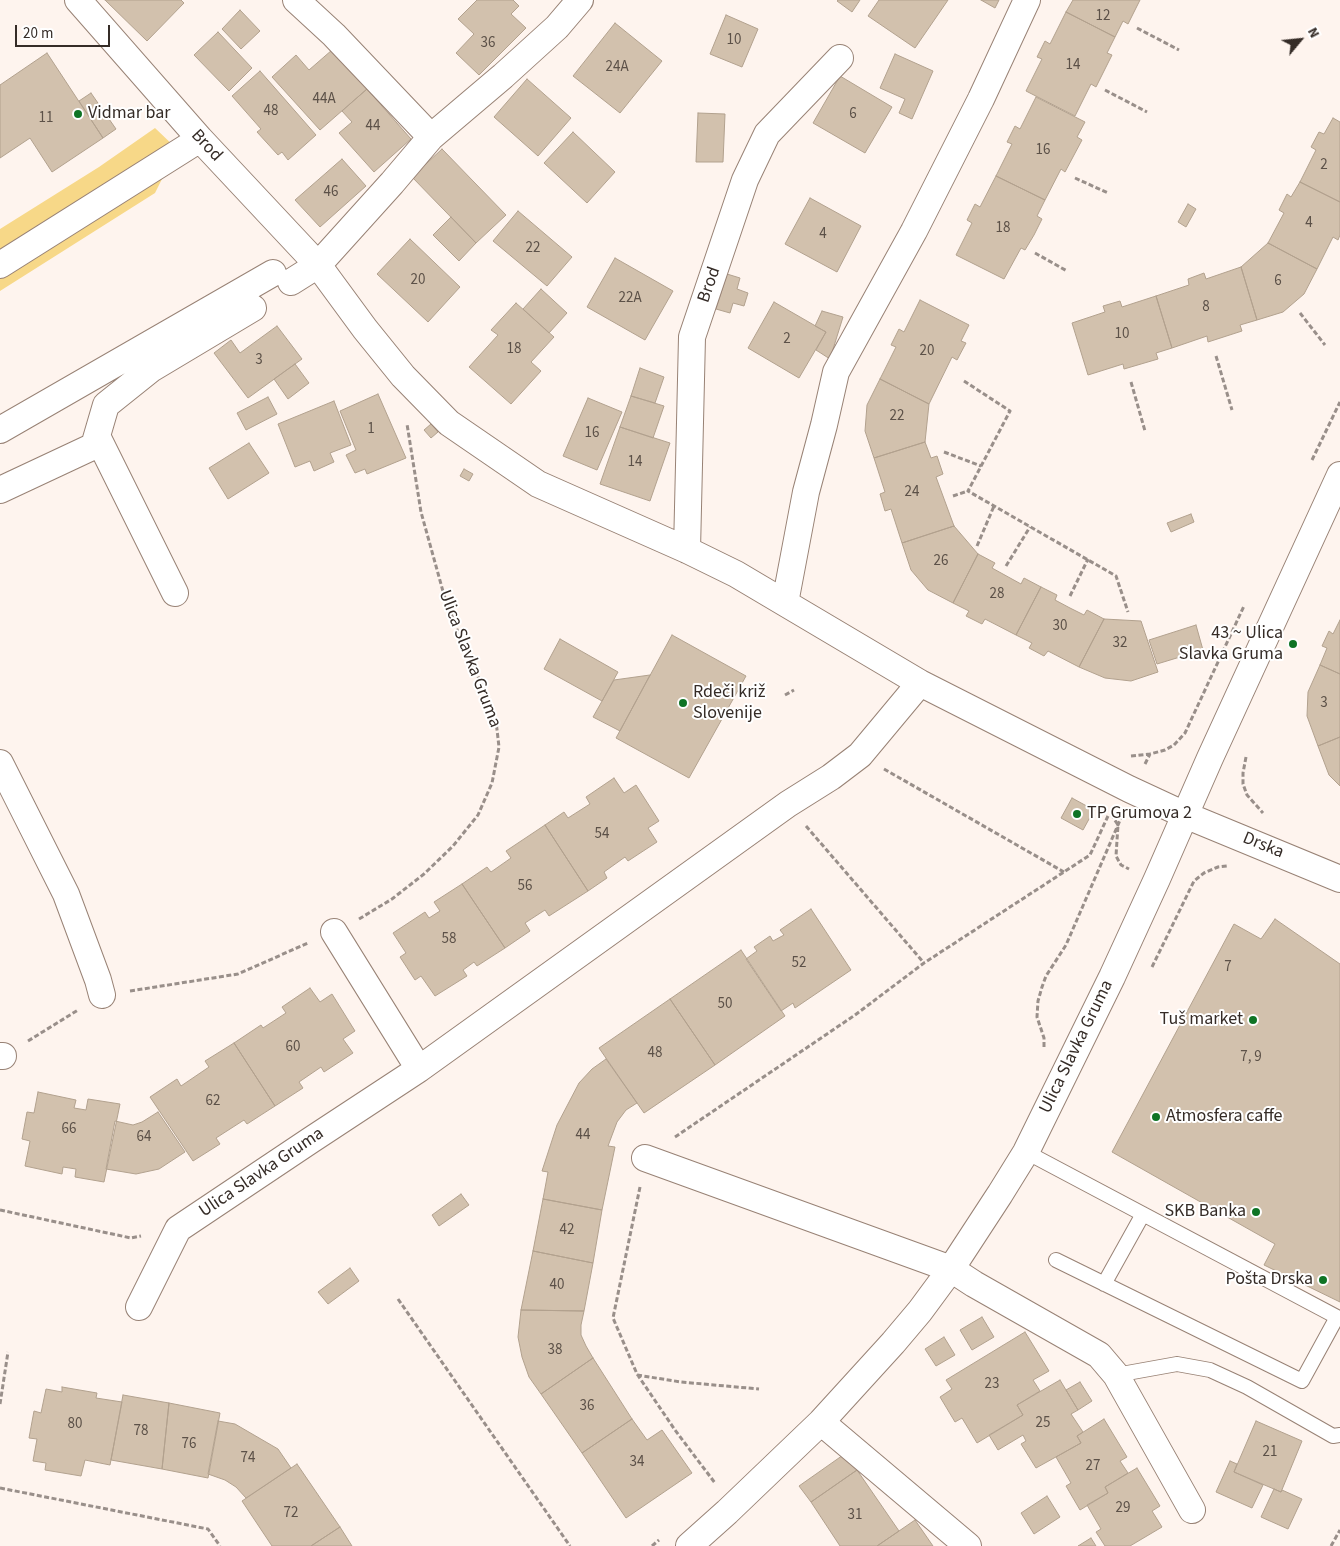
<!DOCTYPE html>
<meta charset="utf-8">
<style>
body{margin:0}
#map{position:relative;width:1340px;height:1546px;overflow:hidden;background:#fef4ee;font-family:"Source Sans 3",sans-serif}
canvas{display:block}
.north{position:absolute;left:1275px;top:15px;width:50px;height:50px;-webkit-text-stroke:4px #fff;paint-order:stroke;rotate:62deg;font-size:14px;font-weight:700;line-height:20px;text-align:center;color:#352c27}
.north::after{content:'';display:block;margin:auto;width:18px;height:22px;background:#352c27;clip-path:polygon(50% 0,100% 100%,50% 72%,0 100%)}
.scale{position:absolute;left:15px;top:25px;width:95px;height:22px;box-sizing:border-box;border:2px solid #352c27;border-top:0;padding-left:6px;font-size:15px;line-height:18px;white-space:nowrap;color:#352c27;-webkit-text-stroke:4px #fff;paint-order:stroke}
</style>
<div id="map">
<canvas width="1340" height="1546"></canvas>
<div class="north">N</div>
<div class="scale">20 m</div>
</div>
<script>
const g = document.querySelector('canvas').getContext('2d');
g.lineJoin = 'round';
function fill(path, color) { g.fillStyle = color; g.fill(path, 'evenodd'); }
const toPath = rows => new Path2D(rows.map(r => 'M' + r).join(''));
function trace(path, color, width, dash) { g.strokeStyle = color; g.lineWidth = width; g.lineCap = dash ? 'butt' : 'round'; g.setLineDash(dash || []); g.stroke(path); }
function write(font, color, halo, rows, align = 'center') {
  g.font = font + ' "Source Sans 3",sans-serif'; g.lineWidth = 4; g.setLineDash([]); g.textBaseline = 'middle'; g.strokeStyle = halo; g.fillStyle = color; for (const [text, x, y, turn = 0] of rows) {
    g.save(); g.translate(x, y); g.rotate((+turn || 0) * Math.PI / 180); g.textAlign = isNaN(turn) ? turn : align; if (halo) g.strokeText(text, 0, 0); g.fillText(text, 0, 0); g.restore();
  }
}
fill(toPath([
 [155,128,177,149,155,193,0,291,0,229,99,167]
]), '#f7d888');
const building = toPath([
 [105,0,181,0,184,3,147,41,105,0],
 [477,0,513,0,519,6,511,14,526,28,479,75,456,53,474,34,458,19,477,0],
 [838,0,860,0,852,12,837,1,838,0],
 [879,0,948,0,915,48,868,16,879,0],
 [981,0,999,0,995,8,981,0],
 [1073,0,1140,0,1128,24,1123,21,1115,37,1066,12,1073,0],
 [240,10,260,31,241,49,222,29,240,10],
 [1066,12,1115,37,1107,53,1112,55,1096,87,1091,84,1075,116,1026,91,1042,59,1037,57,1045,41,1050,44,1066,12],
 [726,15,758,29,742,67,710,54,726,15],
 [615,23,662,61,620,113,573,76,615,23],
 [218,32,252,68,229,91,194,55,218,32],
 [332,50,367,89,320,130,272,77,296,55,309,70,332,50],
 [47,53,103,138,52,172,30,138,0,158,0,85,47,53],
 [895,54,933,71,912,119,899,113,905,99,880,88,895,54],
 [260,71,316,135,288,160,282,152,278,155,257,132,261,129,232,96,260,71],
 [840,76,892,107,865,153,813,123,840,76],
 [527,79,571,118,538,156,494,117,527,79],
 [367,89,411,139,374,172,339,133,352,122,342,111,367,89],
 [91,93,116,129,103,138,79,101,91,93],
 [1036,97,1085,122,1077,137,1082,140,1065,172,1061,169,1045,200,996,176,1012,144,1007,142,1015,126,1020,129,1036,97],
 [698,113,725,114,723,162,696,162,698,113],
 [1333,118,1340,122,1340,202,1300,182,1316,150,1311,147,1319,132,1324,134,1333,118],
 [573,132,615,172,587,203,544,163,573,132],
 [442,149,506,215,476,243,412,177,442,149],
 [342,159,366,186,320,227,295,200,342,159],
 [996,176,1045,200,1037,216,1042,219,1034,235,1025,250,1021,248,1004,279,956,255,972,223,967,220,975,204,980,207,996,176],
 [1300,182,1340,202,1340,235,1338,240,1333,237,1317,269,1268,243,1284,213,1279,210,1287,194,1291,197,1300,182],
 [810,198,861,226,837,272,785,244,810,198],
 [1188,204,1196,209,1186,227,1178,222,1188,204],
 [518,211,572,257,547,286,493,241,518,211],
 [451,217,476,243,459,261,433,235,451,217],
 [410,239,460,287,428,322,377,274,410,239],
 [1268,243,1317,269,1304,294,1283,312,1257,320,1241,267,1268,243],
 [615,258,673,291,645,340,587,307,615,258],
 [1241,267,1257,320,1240,325,1242,331,1208,342,1207,336,1172,348,1156,296,1189,285,1188,279,1204,273,1206,279,1241,267],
 [727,274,740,278,737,289,748,293,744,306,733,303,730,313,716,309,727,274],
 [541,289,567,313,549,333,523,309,541,289],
 [1156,296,1172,348,1156,353,1158,359,1124,369,1123,364,1088,375,1072,323,1105,312,1103,306,1120,301,1122,307,1156,296],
 [920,300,969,325,961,341,966,343,957,360,952,357,929,404,880,379,896,347,891,345,899,329,904,332,920,300],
 [774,302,826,332,799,378,748,348,774,302],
 [516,303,554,337,531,362,541,371,511,404,469,367,498,335,491,330,516,303],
 [822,311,843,317,830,359,816,350,826,332,815,326,822,311],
 [277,326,302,359,248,398,214,353,231,340,240,353,277,326],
 [295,364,309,383,288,399,274,379,295,364],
 [640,368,664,377,655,403,631,396,640,368],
 [880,379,929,404,925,442,874,458,865,431,867,405,880,379],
 [378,394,406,458,367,474,365,469,355,473,346,455,356,450,340,411,378,394],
 [631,396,664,406,653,438,620,427,631,396],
 [268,397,277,414,246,430,237,413,268,397],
 [588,398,622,412,597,470,563,456,588,398],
 [334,401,351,445,330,453,334,462,314,471,310,461,295,467,278,424,334,401],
 [431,424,438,432,431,438,424,430,431,424],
 [620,427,670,443,650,501,600,484,620,427],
 [925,442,931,458,937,456,943,474,936,477,954,526,902,543,891,509,885,511,880,494,885,492,874,458,925,442],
 [249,443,269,473,228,499,209,468,249,443],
 [464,469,473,474,469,481,460,476,464,469],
 [1191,514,1194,522,1171,532,1167,523,1191,514],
 [954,526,978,554,953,603,928,590,911,570,902,543,954,526],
 [978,554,995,563,992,568,1021,584,1024,578,1041,587,1016,635,985,619,982,624,966,616,969,611,953,603,978,554],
 [1041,587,1057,595,1055,600,1070,608,1084,615,1087,610,1104,619,1079,667,1048,651,1044,656,1029,648,1032,643,1016,635,1041,587],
 [1104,619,1141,621,1158,672,1131,681,1105,678,1079,667,1104,619],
 [1340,620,1340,674,1320,665,1327,648,1322,646,1329,631,1333,634,1340,620],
 [1196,625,1203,650,1157,664,1149,640,1196,625],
 [672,635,746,676,689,778,616,738,672,635],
 [560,639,618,672,602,701,544,669,560,639],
 [1320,665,1340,674,1340,737,1318,746,1307,716,1308,692,1320,665],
 [650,675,620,731,593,717,614,680,650,675],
 [1340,737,1340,786,1329,775,1318,746,1340,737],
 [614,778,624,793,636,785,659,821,648,828,657,842,628,861,625,857,604,872,607,878,588,891,545,825,564,812,568,818,590,804,586,797,614,778],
 [1072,798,1094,810,1083,830,1061,818,1072,798],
 [545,825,588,891,549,916,545,910,525,923,530,931,505,948,462,884,487,867,491,872,511,858,506,851,545,825],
 [462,884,505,948,477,966,474,962,463,970,467,976,435,996,421,976,415,980,400,957,406,953,393,933,425,912,429,918,440,911,434,902,462,884],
 [811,909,851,970,795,1008,793,1003,781,1011,746,959,757,951,754,947,770,936,773,941,784,935,780,930,811,909],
 [1275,919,1340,964,1340,1302,1264,1265,1275,1244,1112,1152,1234,924,1261,939,1275,919],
 [741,950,785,1016,715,1065,670,999,741,950],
 [310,988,320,1002,332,994,355,1031,343,1039,353,1053,324,1072,321,1067,299,1082,303,1088,275,1106,234,1043,261,1025,263,1028,286,1013,282,1007,310,988],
 [670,999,715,1065,644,1113,599,1048,670,999],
 [234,1043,275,1106,247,1124,244,1120,216,1138,220,1144,193,1161,150,1097,177,1079,181,1086,209,1067,205,1061,234,1043],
 [606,1059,637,1103,626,1110,617,1122,608,1146,615,1147,602,1210,543,1199,548,1172,542,1171,557,1125,579,1083,592,1069,606,1059],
 [38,1092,76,1100,74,1108,86,1110,88,1099,120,1104,104,1182,75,1177,76,1169,63,1167,62,1174,25,1166,30,1141,22,1139,27,1112,34,1113,38,1092],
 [158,1112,185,1152,159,1169,136,1174,106,1169,115,1121,133,1125,142,1122,158,1112],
 [461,1194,469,1205,439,1226,432,1215,461,1194],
 [543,1199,602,1210,593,1263,533,1251,543,1199],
 [533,1251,593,1263,584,1311,521,1310,533,1251],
 [350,1268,359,1281,328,1304,318,1292,350,1268],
 [521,1310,584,1311,581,1325,581,1335,586,1346,593,1358,541,1394,529,1377,522,1357,518,1337,521,1310],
 [982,1317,994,1337,972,1350,960,1330,982,1317],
 [1025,1332,1049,1371,1033,1380,1040,1391,1017,1405,1023,1415,977,1443,962,1418,955,1422,940,1397,952,1389,946,1380,1025,1332],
 [944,1337,955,1355,936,1366,925,1349,944,1337],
 [593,1358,632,1419,582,1453,541,1394,593,1358],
 [1060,1380,1078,1410,1071,1414,1083,1432,1077,1436,1081,1443,1036,1468,1021,1444,1026,1441,1023,1435,998,1450,989,1435,1023,1415,1017,1405,1060,1380],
 [1080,1382,1092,1401,1078,1410,1066,1390,1080,1382],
 [62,1387,97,1393,96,1398,122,1402,110,1465,85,1460,81,1476,45,1470,46,1463,33,1461,37,1439,29,1438,34,1411,41,1413,46,1389,62,1392,62,1387],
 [123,1395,169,1403,162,1469,111,1460,123,1395],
 [169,1403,220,1413,208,1478,162,1469,169,1403],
 [632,1419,647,1440,662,1430,692,1473,626,1518,582,1453,632,1419],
 [1104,1419,1127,1457,1120,1461,1128,1473,1105,1487,1108,1493,1080,1510,1066,1486,1071,1483,1056,1457,1081,1443,1077,1436,1104,1419],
 [218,1421,235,1424,278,1449,291,1468,246,1498,236,1487,225,1480,208,1474,218,1421],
 [1256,1421,1302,1441,1281,1492,1234,1472,1256,1421],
 [846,1453,857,1470,811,1502,799,1486,846,1453],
 [1230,1461,1237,1464,1234,1472,1263,1485,1252,1508,1216,1492,1230,1461],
 [297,1464,340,1527,311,1546,272,1546,242,1501,297,1464],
 [1137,1468,1160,1506,1152,1511,1162,1527,1130,1546,1105,1546,1096,1532,1101,1529,1087,1505,1108,1493,1105,1487,1137,1468],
 [857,1470,899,1531,877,1546,840,1546,811,1502,857,1470],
 [1274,1489,1281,1492,1282,1490,1302,1499,1288,1529,1261,1517,1274,1489],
 [1047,1496,1060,1517,1034,1534,1021,1513,1047,1496],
 [915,1520,933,1546,877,1546,899,1531,915,1520],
 [340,1527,352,1546,311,1546,340,1527],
 [1091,1538,1096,1546,1078,1546,1091,1538]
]);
fill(building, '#d2c1ad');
trace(building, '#b2a18e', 1);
const lane = toPath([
 [1026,1152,1337,1317,1302,1381,1056,1260],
 [1104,1284,1143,1214],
 [1116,1375,1177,1364,1210,1370,1247,1387,1333,1436,1340,1435]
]);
const street = toPath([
 [78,0,200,139,318,265,365,329,403,376,449,423,538,484,687,550,736,574,920,683,1129,789,1185,815,1340,879],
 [296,0,334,35,431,137],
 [0,265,200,139],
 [291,282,318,265,392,183,431,137,503,76,557,27,580,0],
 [0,430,273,273],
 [97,436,175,593],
 [0,490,94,446,106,405,151,369,253,308],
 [687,550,692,337,745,180,767,134,840,58],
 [785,603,806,492,824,425,836,372,914,231,981,99,1027,0],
 [0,763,66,894,98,980,102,995],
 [334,932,419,1069,788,804,831,777,860,755,920,683],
 [0,1056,3,1056],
 [645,1158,951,1269,974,1284,1099,1355,1116,1375,1192,1510],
 [139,1307,178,1229,311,1140,419,1069],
 [821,1422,968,1546],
 [689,1546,727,1512,821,1422,893,1343,920,1311,951,1269,1000,1194,1026,1152,1112,977,1157,879,1210,758,1340,475]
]);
trace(lane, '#988275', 16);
trace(street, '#988275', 28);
trace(toPath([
 [1137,28,1179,50],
 [1105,90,1147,112],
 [1075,178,1108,193],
 [1035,253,1067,271],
 [1300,313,1325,345],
 [1216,356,1232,410],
 [964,381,1010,411,968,491,1116,576,1128,612],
 [1131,382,1145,431],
 [944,452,981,466],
 [1312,460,1340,402],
 [953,496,968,491],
 [977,546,994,506],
 [1006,566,1030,527],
 [1070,596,1088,559],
 [785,695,794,690],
 [1131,756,1150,754,1165,750,1174,745,1185,733,1244,606],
 [1246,757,1243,773,1243,784,1247,795,1263,813],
 [1145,764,1150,754],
 [884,769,1064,872],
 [1111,814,1118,825,1116,856,1121,865,1129,869],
 [806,826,924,963],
 [359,919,392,899,424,874,453,846,478,815,492,783,499,747,496,721,486,694,461,640,444,595,421,512,407,424],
 [1152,967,1194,881,1204,873,1218,867,1227,866],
 [130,991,238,974,308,943],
 [28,1041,78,1010],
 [1044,1047,1044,1038,1037,1017,1038,1001,1042,987,1046,976,1066,945,1121,818],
 [675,1137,855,1015,924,963,1090,855,1108,816],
 [640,1187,613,1318,637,1374,675,1430,715,1483],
 [0,1210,131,1238,141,1236],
 [398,1299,570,1546],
 [637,1375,681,1382,759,1389],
 [0,1404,8,1352],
 [0,1488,208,1529,220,1546],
 [652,1546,659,1540],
 [1331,1546,1340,1530]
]), '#998f8a', 3, [5, 2.5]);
trace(lane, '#fff', 14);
trace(street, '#fff', 26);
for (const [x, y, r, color] of [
 [78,114,5,"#0e7425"],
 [1293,644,5,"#0e7425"],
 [683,703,5,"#0e7425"],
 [1077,814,5,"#0e7425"],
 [1253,1020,5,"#0e7425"],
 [1156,1117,5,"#0e7425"],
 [1256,1212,5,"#0e7425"],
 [1323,1280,5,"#0e7425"]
]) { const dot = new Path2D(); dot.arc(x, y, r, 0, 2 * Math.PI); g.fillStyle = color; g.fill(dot); trace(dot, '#fff', 2); }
write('15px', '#5c5148', null, [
 ["12",1103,17],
 ["10",734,41],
 ["36",488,44],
 ["14",1073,66],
 ["24A",617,68],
 ["44A",324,100],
 ["48",271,112],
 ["6",853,115],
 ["11",46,119],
 ["44",373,127],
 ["16",1043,151],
 ["2",1324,166],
 ["46",331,193],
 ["4",1309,224],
 ["18",1003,229],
 ["4",823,235],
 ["22",533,249],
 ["20",418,281],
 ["6",1278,282],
 ["22A",630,299],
 ["8",1206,308],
 ["10",1122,335],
 ["2",787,340],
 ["18",514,350],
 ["20",927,352],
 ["3",259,361],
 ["22",897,417],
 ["1",371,430],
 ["16",592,434],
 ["14",635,463],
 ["24",912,493],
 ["26",941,562],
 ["28",997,595],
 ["30",1060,627],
 ["32",1120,644],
 ["3",1324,704],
 ["54",602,835],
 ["56",525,887],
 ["58",449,940],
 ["52",799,964],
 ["7",1228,968],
 ["50",725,1005],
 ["60",293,1048],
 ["48",655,1054],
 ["7, 9",1251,1058],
 ["62",213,1102],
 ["66",69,1130],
 ["44",583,1136],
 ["64",144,1138],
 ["42",567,1231],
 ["40",557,1286],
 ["38",555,1351],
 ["23",992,1385],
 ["36",587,1407],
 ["25",1043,1424],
 ["80",75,1425],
 ["78",141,1432],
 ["76",189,1445],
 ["21",1270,1453],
 ["74",248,1459],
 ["34",637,1463],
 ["27",1093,1467],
 ["29",1123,1509],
 ["72",291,1514],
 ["31",855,1516]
]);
write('18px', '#352c27', '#fff', [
 ["Vidmar bar",88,114],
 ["43 ~ Ulica",1283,634,"right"],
 ["Slavka Gruma",1283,655,"right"],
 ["Rdeči križ",693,693],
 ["Slovenije",693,714],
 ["TP Grumova 2",1087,814],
 ["Tuš market",1243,1020,"right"],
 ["Atmosfera caffe",1166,1117],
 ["SKB Banka",1246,1212,"right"],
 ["Pošta Drska",1313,1280,"right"]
], 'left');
write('18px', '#352c27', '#fff', [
 ["Brod",206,146,47],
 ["Brod",710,285,-71],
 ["Ulica Slavka Gruma",469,659,69],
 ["Drska",1263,846,22],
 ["Ulica Slavka Gruma",1077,1047,-64],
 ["Ulica Slavka Gruma",262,1173,-34]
]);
</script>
